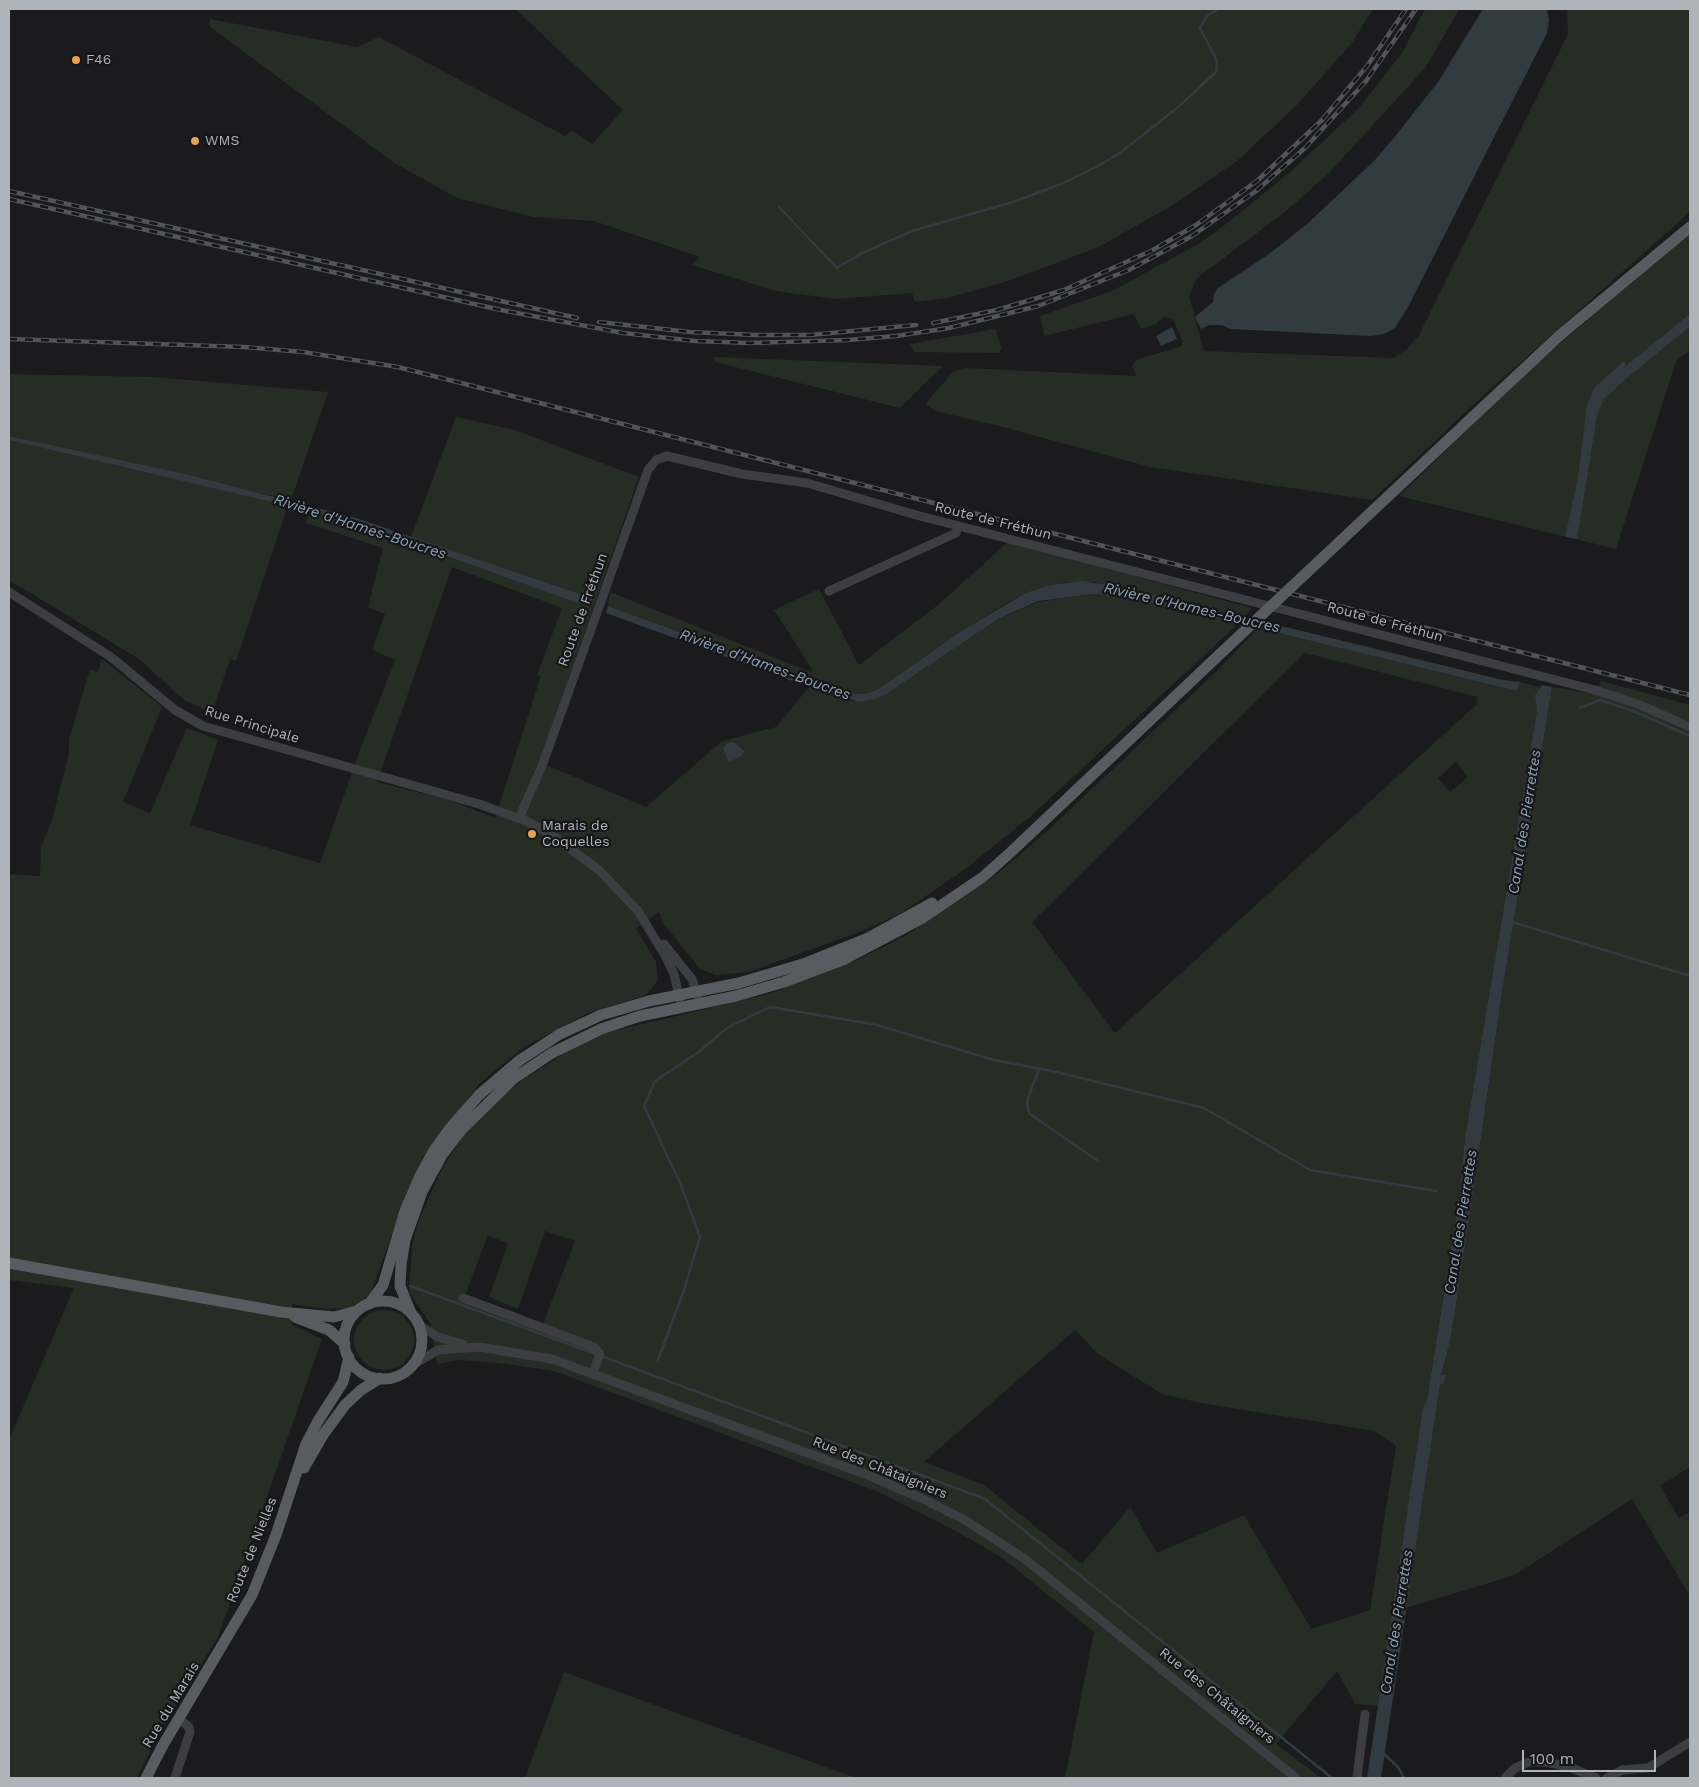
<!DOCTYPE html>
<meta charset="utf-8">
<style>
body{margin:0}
#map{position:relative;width:1699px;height:1787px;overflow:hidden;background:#1b1b1d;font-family:"Work Sans",sans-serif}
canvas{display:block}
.frame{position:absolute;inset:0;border:10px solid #afb4bb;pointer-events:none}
.scale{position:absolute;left:1522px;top:1750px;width:134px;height:22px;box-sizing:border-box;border:2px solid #afb4bb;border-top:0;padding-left:6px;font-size:15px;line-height:18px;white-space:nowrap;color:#afb4bb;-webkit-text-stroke:4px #161618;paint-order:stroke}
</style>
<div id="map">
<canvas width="1699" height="1787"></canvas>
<div class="frame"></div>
<div class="scale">100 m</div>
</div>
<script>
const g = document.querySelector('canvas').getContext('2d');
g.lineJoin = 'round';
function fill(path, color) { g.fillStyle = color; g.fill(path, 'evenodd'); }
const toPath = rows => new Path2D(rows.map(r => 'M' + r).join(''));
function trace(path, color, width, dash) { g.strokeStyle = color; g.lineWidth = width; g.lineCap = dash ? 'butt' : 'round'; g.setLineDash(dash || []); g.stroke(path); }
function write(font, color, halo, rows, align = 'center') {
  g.font = font + ' "Work Sans",sans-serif'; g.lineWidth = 4.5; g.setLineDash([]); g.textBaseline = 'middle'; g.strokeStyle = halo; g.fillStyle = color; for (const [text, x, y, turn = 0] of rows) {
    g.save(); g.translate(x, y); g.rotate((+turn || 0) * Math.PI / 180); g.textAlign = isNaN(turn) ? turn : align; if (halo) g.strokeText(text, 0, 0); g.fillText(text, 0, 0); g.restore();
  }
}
fill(toPath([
 [515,9,1373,9,1352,43,1297,105,1237,161,1171,206,1099,247,1008,281,948,298,915,302,912,293,835,299,776,291,692,265,700,257,594,221,534,217,457,198,393,162,209,26,210,19,357,47,379,37,565,136,572,130,592,144,623,110],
 [1425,9,1459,9,1426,67,1328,174,1285,212,1196,279,1189,296,1204,351,1394,358,1408,348,1419,335,1568,34,1567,9,1690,9,1690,212,1485,394,1372,500,1150,467,1003,427,935,411,925,404,953,372,966,368,1136,376,1132,366,1138,359,1180,347,1183,342,1173,319,1164,317,1156,324,1141,329,1134,314,1044,336,1040,316,1112,291,1200,243,1230,221,1290,172,1358,109,1402,53],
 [1690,234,1690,350,1676,361,1616,549,1399,496,1539,361],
 [995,329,1002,348,999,353,914,352,910,344],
 [714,357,943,366,900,408,715,362],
 [9,374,152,377,328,392,291,500,9,436],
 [456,417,515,430,639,477,539,762,646,807,722,741,776,727,809,687,852,701,879,698,998,619,1038,602,1094,594,1138,600,1239,623,1031,816,964,870,903,912,867,929,749,972,716,975,700,969,664,924,659,912,636,928,656,962,658,980,646,995,588,1013,524,1047,480,1083,427,1152,409,1187,371,1293,352,1308,325,1309,292,1304,291,1324,322,1339,218,1637,161,1729,137,1778,9,1778,9,1440,74,1288,9,1280,9,874,40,876,41,847,52,820,69,753,69,739,90,669,98,672,102,659,162,707,123,802,150,813,187,728,218,740,190,825,320,863,360,750,395,660,372,650,385,614,368,607,383,548,306,523,310,511,416,545,577,603,592,605,592,598,411,537],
 [452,567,562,608,537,675,541,676,495,818,449,800,377,782],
 [9,440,288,505,236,661,230,659,212,713,184,700,139,659,9,580],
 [1008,542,1252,608,1245,617,1095,582,1068,582,1050,585,1025,593,1003,605,880,688,869,693,857,694,830,687,608,606,610,592,811,672,812,669,774,610,819,589,859,665,938,605],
 [1258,628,1517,691,1520,682,1540,687,1536,697,1537,710,1465,1138,1459,1199,1427,1400,1423,1407,1379,1706,1355,1704,1337,1671,1276,1744,1321,1778,1065,1778,1094,1632,1001,1557,952,1529,879,1492,554,1371,499,1363,460,1360,437,1364,430,1323,409,1292,412,1246,418,1222,443,1166,469,1128,498,1099,524,1079,570,1050,604,1033,769,994,855,961,905,936,991,879,1044,834,1217,671],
 [1305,653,1478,697,1476,705,1115,1033,1032,922],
 [1456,762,1468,777,1450,792,1438,778],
 [545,1231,575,1241,541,1329,463,1301,488,1235,508,1244,489,1297,518,1309],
 [1075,1330,1098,1354,1162,1394,1201,1403,1375,1431,1396,1446,1370,1610,1311,1629,1244,1515,1157,1553,1130,1507,1082,1564,984,1485,924,1462],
 [1601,681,1690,705,1690,1467,1660,1486,1679,1518,1690,1512,1690,1596,1632,1499,1515,1575,1406,1608,1440,1385,1446,1375,1441,1376,1450,1342,1465,1247,1502,993,1552,687,1596,694],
 '354 1340a30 30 0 1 1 60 0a30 30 0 1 1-60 0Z',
 [564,1672,856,1778,525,1778]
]), '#252d25');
fill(toPath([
 [1483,9,1547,9,1549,20,1547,33,1408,307,1395,328,1384,334,1371,336,1230,329,1222,325,1209,325,1201,329,1195,317,1213,302,1214,294,1218,288,1269,254,1306,225,1374,161,1393,139,1438,82],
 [1172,327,1177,339,1161,346,1156,336],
 [1624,361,1631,374,1604,399,1597,415,1577,539,1565,537,1578,478,1587,404,1595,387],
 [9,436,189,475,356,518,592,598,592,605,577,603,416,545,310,511,9,440],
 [1081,581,1111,585,1249,618,1243,624,1138,600,1094,594,1038,601,998,619,886,694,879,698,859,702,809,687,606,613,608,606,830,687,857,694,869,693,880,688,959,633,1025,593,1050,585],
 [1265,622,1503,680,1520,682,1517,691,1258,628],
 [1542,685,1552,687,1502,993,1465,1247,1450,1342,1441,1375,1446,1375,1444,1383,1440,1385,1381,1778,1367,1778,1423,1407,1427,1400,1459,1199,1465,1138,1537,710,1535,695],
 [734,742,745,752,740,757,729,762,723,749,727,743]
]), '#323b40');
trace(toPath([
 [779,207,837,268,860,254,912,231,1013,202,1061,184,1096,167,1120,153,1177,108,1216,72,1217,61,1200,28,1206,17,1218,9],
 [1580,708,1600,700,1633,711,1690,736],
 [1512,922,1690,976],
 [1039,1069,1028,1098,1027,1106,1030,1114,1098,1161],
 [410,1286,596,1354],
 [601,1356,985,1499,1332,1778],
 [658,1360,684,1290,700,1237,681,1185,644,1106,655,1081,700,1051,727,1028,770,1007,877,1025,994,1060,1052,1071,1204,1108,1310,1170,1436,1191],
 [1383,1753,1398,1767,1404,1778]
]), '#323b40', 2.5);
trace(toPath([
 [1619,378,1690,320]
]), '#323b40', 10);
trace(toPath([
 [829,591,956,533,958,526],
 [9,592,111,657,175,710,203,726,479,804,526,821,550,834,599,870,638,911,666,957,674,974,680,1000],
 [519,818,542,766,648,470,656,460,667,456,742,474,807,483,916,515,1595,690,1638,704,1690,727],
 [664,944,692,979,700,1004],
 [463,1298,594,1347,600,1354,593,1373],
 [419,1325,438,1337,463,1344],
 [414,1364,438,1350,480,1347,552,1359,870,1476,923,1499,965,1520,1025,1559,1296,1778],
 [175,1778,190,1732,189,1727,179,1719],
 [1357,1778,1365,1714],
 [1505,1778,1515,1768,1529,1762,1546,1762,1569,1767,1596,1778],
 [1607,1778,1622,1770,1648,1768,1690,1742]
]), '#3c3e42', 9);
trace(toPath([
 [1398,487,1559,336,1690,227],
 [9,1263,281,1312,334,1317,357,1311],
 '344 1340a39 39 0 1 1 78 0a39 39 0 1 1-78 0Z',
 [369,1304,383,1285,405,1211,420,1176,433,1152,451,1127,479,1095,520,1060,560,1034,601,1015,649,1001,739,983,803,964,868,938,932,903],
 [411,1313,400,1286,401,1265,405,1240,422,1192,442,1155,462,1129,513,1079,552,1053,601,1029,640,1016,736,996,784,982,845,959,921,919,983,877,1011,852,1220,654],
 [295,1317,329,1330,345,1344],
 [304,1468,323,1435,345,1405,361,1390,380,1378],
 [146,1778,163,1745,252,1595,276,1535,306,1444,318,1421,343,1382,349,1357]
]), '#585b60', 11);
const rail = toPath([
 [9,191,577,318],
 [9,199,501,310,623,333,695,341,750,343,847,340,896,336,949,328,1038,306,1129,270,1192,236,1256,191,1305,148,1366,81,1416,9],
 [599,322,690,332,756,335,810,335,916,325],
 [933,323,997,310,1064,290,1153,250,1196,225,1258,180,1322,120,1367,66,1406,9],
 [9,339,244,347,303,352,398,367,1690,695]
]);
trace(rail, '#515458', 4.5);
trace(rail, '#161618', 2.5, [8]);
trace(toPath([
 [1220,654,1398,487]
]), '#585b60', 11);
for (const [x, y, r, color] of [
 [76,60,5,"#e4a34c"],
 [195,141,5,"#e4a34c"],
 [532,834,5,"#e4a34c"]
]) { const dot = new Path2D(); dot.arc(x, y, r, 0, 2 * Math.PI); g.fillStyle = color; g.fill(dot); trace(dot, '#161618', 2); }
write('14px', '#afb4bb', '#161618', [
 ["F46",86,60],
 ["WMS",205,141],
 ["Marais de",542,826],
 ["Coquelles",542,842]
], 'left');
write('14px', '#afb4bb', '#161618', [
 ["Route de Fréthun",993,521,14],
 ["Route de Fréthun",583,610,-70],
 ["Route de Fréthun",1385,622,15],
 ["Rue Principale",252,725,17],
 ["Rue des Châtaigniers",880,1468,22],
 ["Route de Nielles",252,1550,-68],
 ["Rue des Châtaigniers",1217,1696,39],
 ["Rue du Marais",171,1705,-59]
]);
write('italic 15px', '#89a3b3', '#161618', [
 ["Rivière d'Hames-Boucres",360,527,18],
 ["Rivière d'Hames-Boucres",1192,608,13],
 ["Rivière d'Hames-Boucres",765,665,20],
 ["Canal des Pierrettes",1525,822,-81],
 ["Canal des Pierrettes",1461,1222,-81],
 ["Canal des Pierrettes",1397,1622,-81]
]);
</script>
